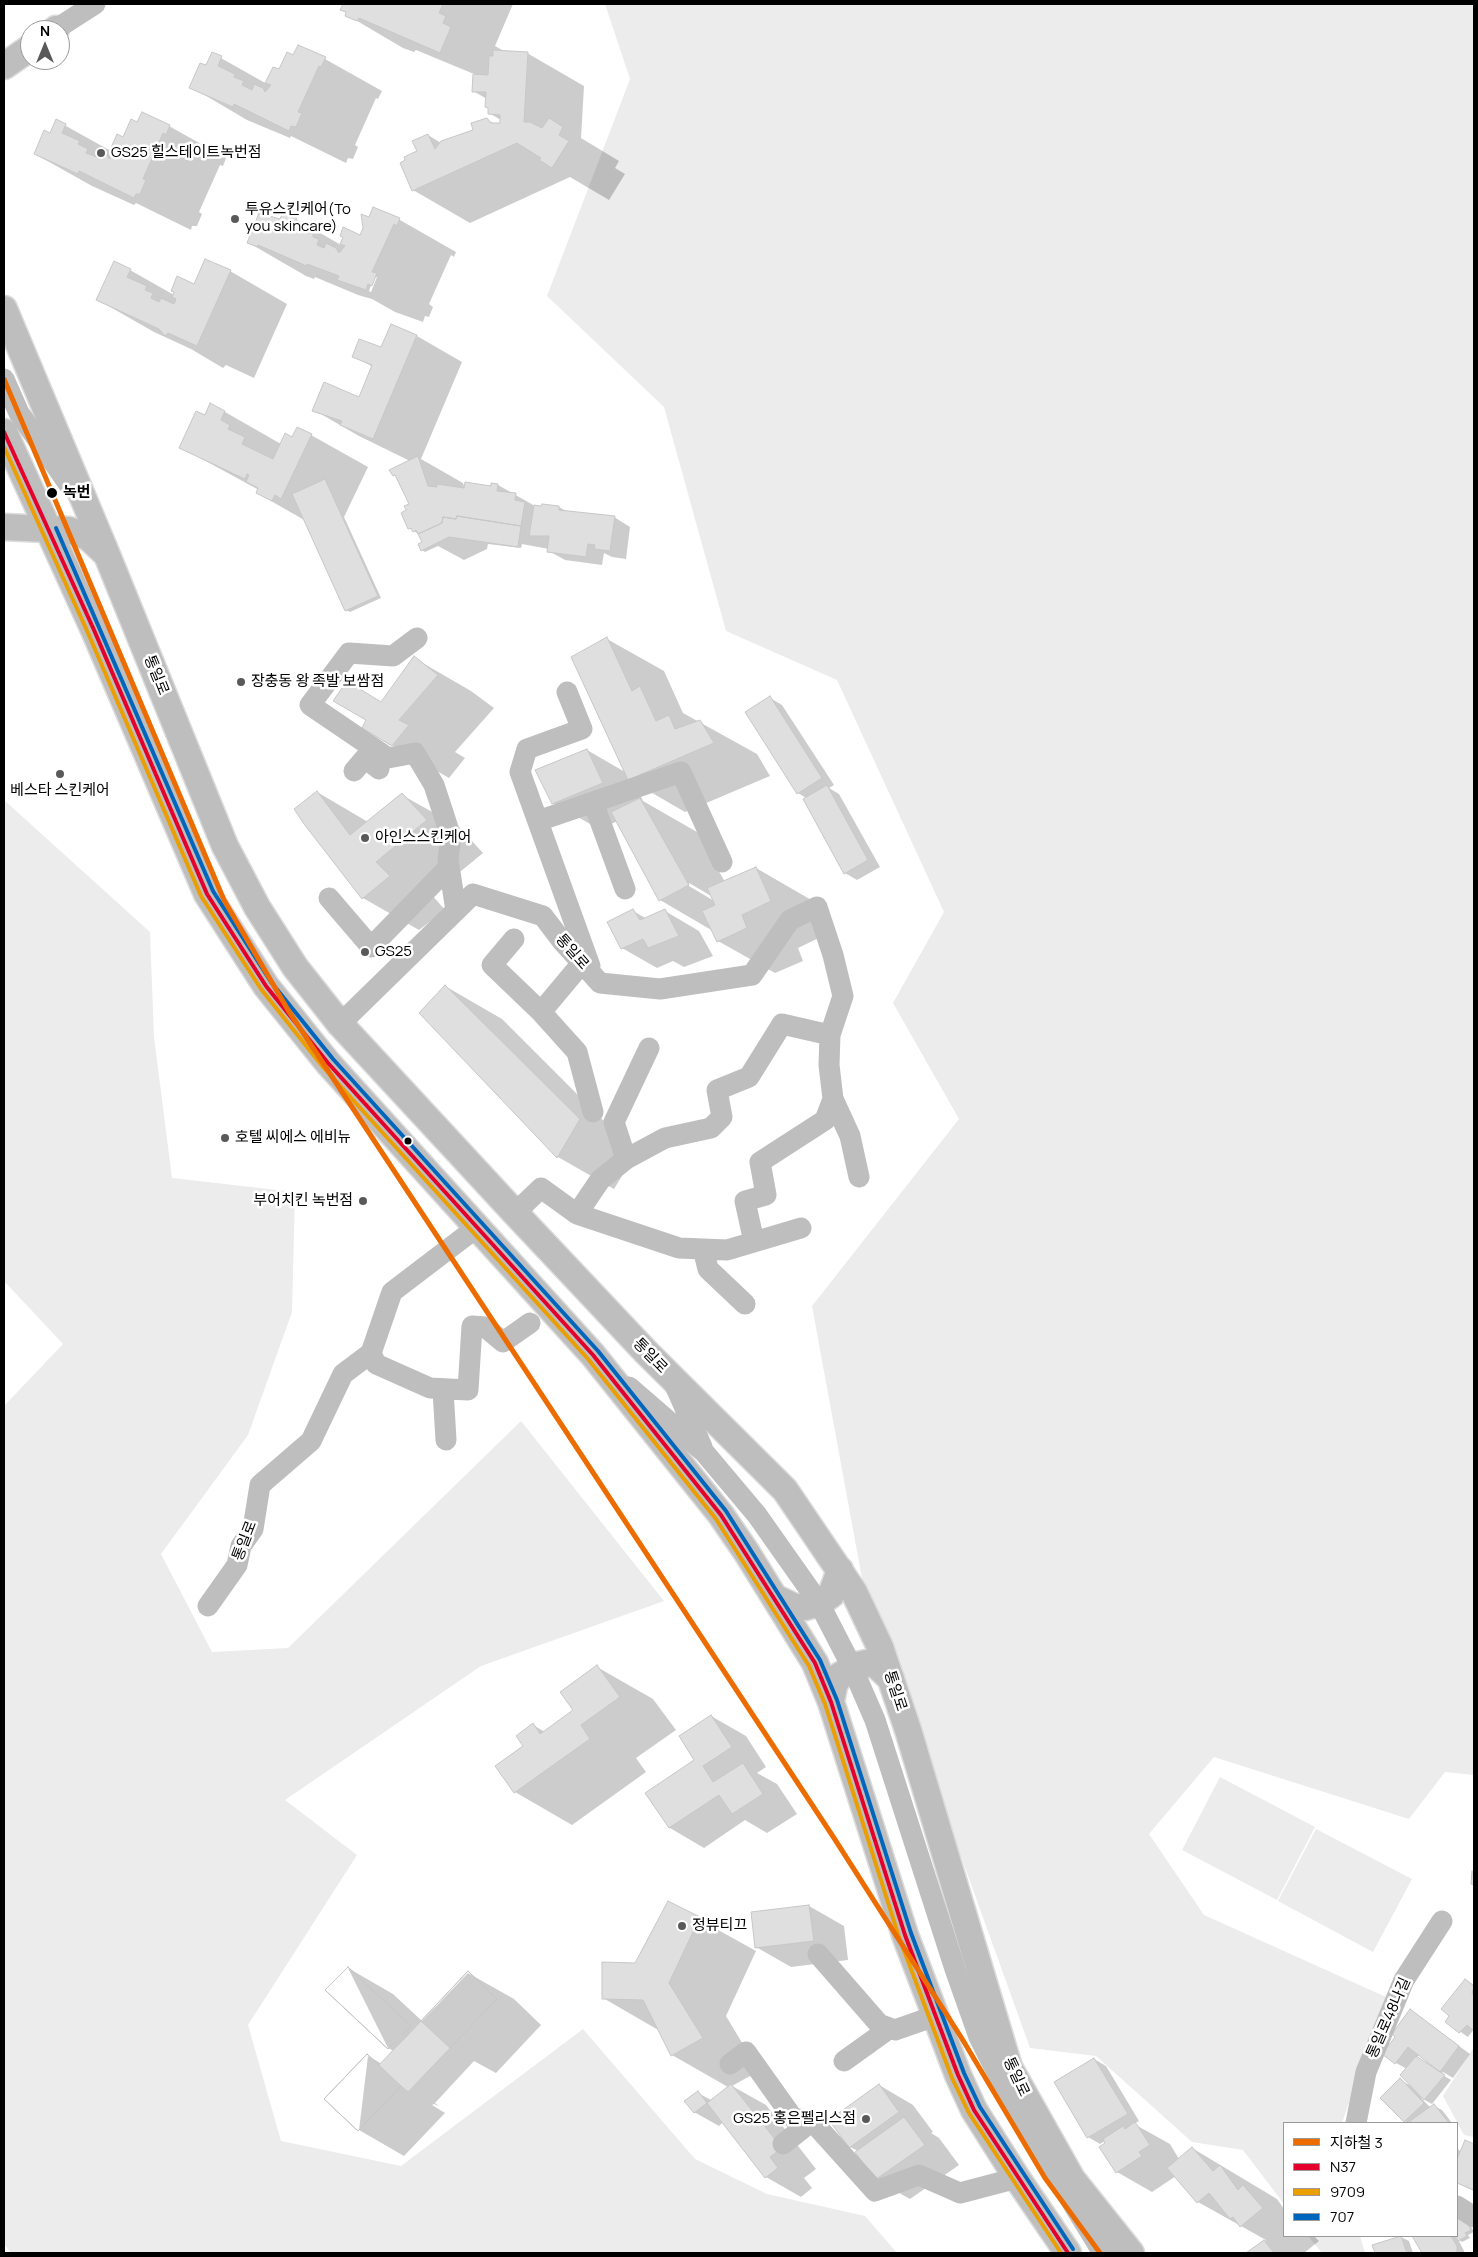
<!DOCTYPE html>
<meta charset="utf-8">
<style>
body{margin:0}
#map{position:relative;width:1478px;height:2257px;overflow:hidden;background:#fff;font-family:Manrope,"Noto Sans KR",sans-serif}
canvas{display:block}
.frame{position:absolute;inset:0;border:5px solid #000;pointer-events:none}
.legend{position:absolute;left:1283px;top:2122px;width:175px;height:115px;box-sizing:border-box;background:#fff;border:1px solid #999;margin:0;padding:6px 9px;list-style:none;font-size:15px;color:#000}
.legend li{display:flex;align-items:center;gap:10px;height:25px}
.legend b{width:25px;border:1px solid #999}
.north{position:absolute;left:20px;top:20px;width:50px;height:50px;box-sizing:border-box;background:#fff;border:1px solid #999;border-radius:50%;rotate:0deg;font-size:14px;font-weight:700;line-height:20px;text-align:center;color:#000}
.north::after{content:'';display:block;margin:auto;width:18px;height:22px;background:#595959;clip-path:polygon(50% 0,100% 100%,50% 72%,0 100%)}
</style>
<div id="map">
<canvas width="1478" height="2257"></canvas>
<div class="frame"></div>
<ul class="legend">
<li><b style="height:6px;background:#ed6c00"></b>지하철 3</li>
<li><b style="height:6px;background:#e4002b"></b>N37</li>
<li><b style="height:6px;background:#eb9e00"></b>9709</li>
<li><b style="height:6px;background:#0065bd"></b>707</li>
</ul>
<div class="north">N</div>
</div>
<script>
const g = document.querySelector('canvas').getContext('2d');
g.lineJoin = 'round';
function fill(path, color) { g.fillStyle = color; g.fill(path, 'evenodd'); }
const toPath = rows => new Path2D(rows.map(r => 'M' + r).join(''));
function trace(path, color, width, dash) { g.strokeStyle = color; g.lineWidth = width; g.lineCap = dash ? 'butt' : 'round'; g.setLineDash(dash || []); g.stroke(path); }
function write(font, color, halo, rows, align = 'center') {
  g.font = font + ' Manrope,"Noto Sans KR",sans-serif'; g.lineWidth = 5; g.setLineDash([]); g.textBaseline = 'middle'; g.strokeStyle = halo; g.fillStyle = color; for (const [text, x, y, turn = 0] of rows) {
    g.save(); g.translate(x, y); g.rotate((+turn || 0) * Math.PI / 180); g.textAlign = isNaN(turn) ? turn : align; if (halo) g.strokeText(text, 0, 0); g.fillText(text, 0, 0); g.restore();
  }
}
fill(toPath([
 [605,4,1474,4,1474,1775,1445,1772,1409,1819,1214,1757,1149,1834,1204,1915,1386,1997,1342,2123,1284,2123,1284,2204,1243,2150,1192,2142,1096,2056,1030,2048,863,1584,812,1306,959,1119,893,1003,944,912,837,680,726,631,664,407,547,296,630,79],
 [4,800,150,932,154,1037,172,1178,295,1192,292,1312,248,1435,161,1554,212,1652,288,1648,521,1421,664,1601,481,1666,285,1800,357,1855,248,2025,281,2141,401,2166,583,2029,695,2159,767,2194,865,2216,897,2253,11,2253,4,2244,4,1406,63,1344,4,1281],
 [1220,1777,1315,1827,1277,1900,1182,1850],
 [1316,1829,1412,1879,1373,1952,1278,1901],
 [1474,2047,1474,2137,1464,2135,1443,2096],
 [1308,2236,1360,2236,1365,2253,1322,2253]
]), '#ececec');
fill(toPath([
 [344,4,513,4,495,46,502,50,501,52,527,53,584,86,581,138,619,161,615,168,625,174,609,200,570,177,470,223,413,190,418,152,428,135,441,143,475,131,487,120,495,124,501,124,501,120,489,113,487,99,473,91,474,74,416,50,414,52,403,48,347,15,348,13,342,9],
 [298,47,325,59,382,91,378,99,376,98,355,145,358,147,353,159,348,158,346,163,291,136,290,138,247,120,191,87,207,67,212,53,267,84,274,68,280,71,294,57],
 [57,121,111,151,118,136,124,138,138,124,169,126,226,158,223,166,220,165,199,212,202,214,197,226,192,226,191,230,136,203,134,205,92,186,35,154,51,134],
 [374,209,400,220,456,252,454,257,451,255,429,304,433,307,429,317,425,316,423,322,395,312,372,299,358,295,315,277,314,279,306,276,249,243,280,220,296,219,341,245,344,237,361,236],
 [374,277,377,277,371,292,369,291],
 [130,270,174,295,230,271,287,304,254,378,226,365,223,368,191,349,154,332,98,300],
 [391,326,417,336,462,362,421,459,463,483,465,489,498,485,535,506,559,507,568,512,614,517,630,527,626,559,612,557,604,553,602,565,565,560,549,551,549,549,522,544,521,548,488,544,487,549,464,560,438,546,425,552,422,550,424,543,420,535,409,528,408,511,411,504,398,477,394,475,410,461,359,436,314,410,360,399,373,367,353,356,381,349],
 [225,412,281,444,292,438,311,435,368,467,344,517,381,598,350,612,346,610,306,521,257,493,259,490,180,447,205,416],
 [607,639,664,671,683,713,757,754,770,776,685,812,635,783,643,801,697,832,725,882,756,868,813,901,827,934,798,948,803,961,775,973,718,941,713,931,660,900,618,821,599,829,553,803,587,750,625,772],
 [689,883,718,900,716,902,689,886],
 [414,658,471,691,494,708,455,752,465,758,449,778,392,745,382,703],
 [770,698,782,705,834,785,829,788,839,794,880,867,857,880,845,873,806,798,798,793,746,713],
 [317,792,368,822,402,795,459,827,483,853,432,895,445,910,419,930,363,898],
 [633,911,647,919,665,911,699,931,713,956,684,967,673,961,657,968,622,948],
 [445,986,502,1019,636,1153,614,1189,558,1157],
 [597,1667,653,1699,676,1730,636,1758,646,1772,572,1825,515,1792,497,1766,525,1746,533,1725,545,1732,575,1711],
 [711,1716,746,1736,766,1767,757,1773,777,1784,797,1814,767,1833,745,1820,704,1848,670,1828,647,1793,696,1760],
 [668,1902,756,1951,726,2016,759,2071,732,2086,766,2105,816,2169,804,2178,812,2188,801,2197,766,2177,723,2122,719,2126,694,2112,698,2093,711,2100,728,2087,672,2055,660,2031,603,1998,636,1964],
 [809,1906,844,1926,848,1960,791,1967,756,1947,752,1913],
 [348,1968,393,1994,422,2021,468,1973,514,1999,541,2025,496,2073,474,2061,435,2103,439,2106,434,2104,432,2105,445,2113,404,2156,359,2130,368,2056,382,2064,394,2051,388,2048],
 [1466,1980,1474,1985,1474,2029,1468,2037,1446,2022,1451,2016],
 [1411,2011,1470,2054,1453,2078,1443,2072,1441,2074,1451,2080,1432,2104,1421,2098,1431,2108,1434,2106,1442,2110,1452,2123,1408,2123,1404,2121,1400,2080,1411,2086,1407,2069,1396,2063,1397,2037],
 [1419,2055,1441,2071,1439,2072,1417,2058],
 [1094,2059,1106,2066,1139,2121,1134,2124,1170,2144,1179,2159,1192,2148,1277,2199,1284,2209,1284,2236,1314,2236,1319,2241,1304,2253,1248,2253,1266,2240,1198,2202,1176,2176,1152,2192,1117,2172,1105,2141,1100,2144,1088,2137],
 [879,2085,913,2105,933,2132,931,2133,939,2138,959,2165,910,2199,876,2180,858,2151,850,2147],
 [1466,2142,1474,2146,1474,2191,1457,2183,1457,2147,1461,2153],
 [1457,2218,1470,2225,1474,2232,1468,2235,1470,2238,1462,2242,1458,2239,1465,2253,1423,2253,1414,2236,1457,2236],
 [1401,2237,1409,2241,1413,2253,1377,2253,1374,2246]
]), '#0003');
const building = toPath([
 [343,4,443,4,439,13,446,16,443,23,451,27,440,53,359,18,357,21,345,16,346,12,340,10,343,4],
 [298,45,326,57,321,67,319,66,298,112,302,113,296,127,291,126,289,131,234,104,233,107,189,88,200,63,206,65,212,52,222,56,218,66,235,74,234,77,244,81,242,85,252,90,254,84,263,88,265,92,271,85,265,83,273,67,279,69,287,52,293,55,298,45],
 [493,50,528,52,524,122,530,122,542,128,549,118,563,127,559,135,569,141,552,168,539,160,541,158,517,143,412,191,400,163,405,160,404,157,417,151,412,141,428,134,435,149,441,141,473,130,471,123,487,118,491,123,500,123,500,115,488,114,488,108,485,107,486,92,472,92,473,74,488,75,489,56,493,56,493,50],
 [142,112,170,125,166,135,163,133,143,179,146,180,140,194,136,194,134,198,79,171,78,174,34,154,44,130,50,133,56,119,66,124,62,133,80,141,78,144,88,149,86,153,97,157,99,152,107,155,109,159,115,153,110,150,117,134,123,137,131,119,137,122,142,112],
 [373,207,400,218,397,226,394,224,372,272,377,273,372,286,368,284,366,290,337,280,339,276,307,264,306,266,300,263,258,245,258,247,247,243,259,213,280,219,283,212,297,218,293,226,313,234,313,237,319,239,317,245,324,248,326,243,336,248,339,253,345,246,340,244,343,237,340,236,343,227,360,235,363,228,361,214,369,217,373,207],
 [205,259,231,270,197,346,168,333,165,336,159,329,96,300,114,261,131,269,127,277,147,286,145,290,153,293,151,298,159,302,161,298,174,304,176,299,172,297,174,292,171,291,177,276,194,284,205,259],
 [391,324,417,335,373,439,340,425,342,421,312,411,324,382,359,397,372,365,352,357,359,339,381,347,391,324],
 [210,403,225,411,221,420,230,425,228,429,245,437,242,444,273,459,285,433,292,437,297,427,312,434,281,499,275,495,272,501,256,493,258,488,246,482,249,475,247,474,245,479,179,448,196,411,205,415,210,403],
 [418,456,428,486,437,487,437,484,464,488,465,482,491,486,491,483,498,484,497,491,516,493,515,500,525,502,521,526,457,516,456,519,443,517,442,523,418,534,416,530,413,532,411,528,408,529,401,513,406,510,404,506,409,504,395,475,393,476,389,470,418,456],
 [325,479,378,596,345,611,292,494,325,479],
 [542,504,559,506,559,510,615,516,610,551,594,549,595,545,588,544,586,557,547,552,549,536,529,536,534,505,541,506,542,504],
 [457,516,521,526,518,547,449,537,421,551,418,544,422,542,418,534,442,523,443,517,456,519,457,516],
 [607,637,632,691,640,686,656,721,669,715,675,729,700,720,714,743,628,780,571,657,607,637],
 [414,656,438,675,399,720,409,725,392,746,362,728,366,720,333,701,347,681,381,702,414,656],
 [770,696,822,778,797,794,745,712,770,696],
 [587,749,603,783,552,804,535,770,587,749],
 [827,785,868,860,844,874,803,799,827,785],
 [317,791,350,835,402,793,427,820,376,862,390,876,362,899,304,824,294,809,317,791],
 [640,798,689,885,659,901,611,812,640,798],
 [756,867,771,901,742,915,747,928,717,942,702,911,715,905,707,888,756,867],
 [633,909,640,920,665,909,679,936,648,948,643,939,621,949,607,922,633,909],
 [445,985,580,1119,557,1158,419,1013,445,985],
 [597,1665,620,1697,581,1725,590,1739,514,1793,495,1766,523,1746,516,1736,533,1723,540,1734,573,1710,560,1692,597,1665],
 [711,1715,732,1747,703,1766,713,1782,743,1763,763,1794,732,1814,719,1795,669,1828,645,1793,694,1760,679,1736,711,1715],
 [1472,1871,1474,1872,1474,1885,1471,1884,1472,1871],
 [668,1901,700,1917,669,1983,703,2038,671,2056,643,2000,602,1999,602,1962,635,1963,668,1901],
 [809,1905,814,1941,755,1948,751,1912,809,1905],
 [348,1967,411,2026,403,2034,406,2037,468,1971,497,1999,408,2092,401,2086,358,2131,324,2099,367,2054,379,2065,397,2046,394,2043,388,2049,325,1990,348,1967],
 [348,1967,411,2026,403,2034,406,2037,397,2046,394,2043,388,2049,325,1990,348,1967],
 [468,1971,497,1999,450,2048,421,2021,468,1971],
 [1465,1979,1474,1986,1472,1994,1474,1995,1474,2031,1467,2025,1459,2033,1445,2022,1449,2016,1441,2009,1465,1979],
 [1410,2009,1459,2046,1440,2072,1408,2047,1395,2064,1382,2054,1395,2037,1392,2034,1410,2009],
 [367,2054,401,2086,358,2131,324,2099,367,2054],
 [1416,2056,1445,2075,1424,2100,1400,2075,1416,2056],
 [1094,2058,1128,2114,1087,2138,1054,2082,1094,2058],
 [1400,2078,1424,2103,1404,2122,1380,2098,1400,2078],
 [731,2084,782,2148,770,2157,778,2168,765,2178,707,2103,731,2084],
 [879,2084,899,2112,849,2148,829,2120,879,2084],
 [698,2091,707,2103,694,2113,684,2101,698,2091],
 [1434,2104,1449,2123,1408,2123,1414,2118,1434,2104],
 [904,2117,925,2145,875,2180,855,2152,904,2117],
 [1135,2122,1150,2145,1139,2152,1142,2156,1116,2173,1099,2147,1105,2143,1103,2139,1123,2126,1125,2129,1135,2122],
 [1465,2140,1474,2144,1474,2190,1457,2183,1457,2159,1465,2140],
 [1192,2147,1213,2171,1220,2165,1238,2190,1243,2185,1263,2208,1240,2227,1233,2217,1230,2219,1209,2193,1197,2203,1167,2168,1192,2147],
 [1457,2216,1467,2221,1471,2230,1465,2233,1467,2236,1458,2241,1455,2236,1457,2236,1457,2216],
 [1401,2236,1407,2253,1375,2253,1372,2245,1401,2236],
 [1412,2236,1451,2236,1457,2246,1457,2253,1422,2253,1412,2236],
 [1264,2240,1274,2253,1246,2253,1264,2240]
]);
fill(building, '#dfdfdf');
trace(building, '#c7c7c7', 1);
const major = toPath([
 [55,30,56,29],
 [4,66,30,48],
 [4,309,107,555,225,846,257,907,295,967,340,1024,515,1213,646,1352,785,1490,854,1592,880,1647,908,1730,1009,2067,1072,2179,1131,2253],
 [4,432,94,630,207,894,266,986,328,1063,593,1355,721,1515,747,1553,815,1663,831,1702,905,1935,958,2075,974,2110,1017,2178,1068,2253],
 [4,527,69,530,88,537,105,553],
 [776,1598,795,1607,805,1607,819,1603,831,1595,840,1570],
 [831,1702,834,1686,839,1676,858,1665,867,1663,876,1665,891,1679]
]);
trace(major, '#dbdbdb', 29);
trace(toPath([
 [56,29,95,4],
 [4,379,19,413,70,486],
 [417,638,393,656,349,653,310,705,388,758,415,753,434,785,451,837,448,859,456,911],
 [567,692,582,729,527,749,520,772,590,966],
 [354,771,365,758,379,769],
 [593,802,625,889],
 [538,821,681,772,722,862],
 [329,898,371,947,449,867],
 [514,939,492,965,541,1012,582,963],
 [541,1012,577,1052,593,1112],
 [340,1024,473,894,543,916,562,941,600,983,660,989,752,975,790,920,817,907,833,955,843,996,830,1035,829,1065,833,1099,850,1136,859,1177],
 [626,1159,614,1122,649,1048],
 [515,1213,541,1188,577,1214,679,1248,727,1250,801,1228],
 [577,1214,600,1180,626,1159,665,1138,711,1128,722,1117,717,1090,749,1077,782,1024,830,1035],
 [754,1242,745,1201,766,1195,760,1162,825,1120,833,1099],
 [703,1249,708,1269,745,1304],
 [371,1353,376,1364,430,1388,468,1390,472,1326,485,1327,503,1342,530,1323],
 [674,1383,702,1447],
 [629,1387,704,1452,757,1515,819,1603,852,1667,875,1720,955,1969,979,2037,1018,2114,1103,2253],
 [443,1390,446,1440],
 [208,1606,237,1565,241,1546,253,1529,260,1485,311,1441,343,1374,371,1353,392,1292,476,1228],
 [818,1954,879,2024,895,2030,935,2016],
 [844,2061,890,2028],
 [730,2064,746,2052,793,2118,812,2121,875,2191,919,2175,960,2193,1017,2178],
 [1356,2123,1366,2072,1404,1980,1442,1921],
 [783,2144,812,2121],
 [1457,2206,1474,2217]
]), '#bebebe', 21);
trace(major, '#bebebe', 26);
trace(toPath([
 [4,432,94,630,207,894,266,986,328,1063,593,1355,721,1515,815,1663,831,1702,905,1935,958,2075,974,2110,1068,2253]
]), '#e4002b', 4);
trace(toPath([
 [4,447,88,633,201,896,261,989,323,1067,588,1359,716,1519,809,1666,825,1704,899,1937,952,2078,969,2113,1061,2253]
]), '#eb9e00', 4);
trace(toPath([
 [56,528,213,891,271,982,333,1059,598,1351,726,1511,820,1660,837,1700,911,1933,964,2073,980,2107,1073,2249]
]), '#0065bd', 4);
trace(toPath([
 [4,379,224,900,288,1010,834,1838,961,2037,1045,2178,1100,2253]
]), '#ed6c00', 5);
for (const [x, y, r, color] of [
 [101,153,5,"#595959"],
 [235,219,5,"#595959"],
 [52,493,6,"#000"],
 [241,682,5,"#595959"],
 [60,774,5,"#595959"],
 [365,838,5,"#595959"],
 [365,952,5,"#595959"],
 [225,1138,5,"#595959"],
 [408,1141,4.5,"#000"],
 [363,1201,5,"#595959"],
 [682,1926,5,"#595959"],
 [866,2119,5,"#595959"]
]) { const dot = new Path2D(); dot.arc(x, y, r, 0, 2 * Math.PI); g.fillStyle = color; g.fill(dot); trace(dot, '#fff', 2); }
write('15px', '#000', '#fff', [
 ["GS25 힐스테이트녹번점",111,153],
 ["투유스킨케어(To",245,210],
 ["you skincare)",245,227],
 ["장충동 왕 족발 보쌈점",251,682],
 ["베스타 스킨케어",60,791,"center"],
 ["아인스스킨케어",375,838],
 ["GS25",375,952],
 ["호텔 씨에스 에비뉴",235,1138],
 ["부어치킨 녹번점",353,1201,"right"],
 ["정뷰티끄",692,1926],
 ["GS25 홍은펠리스점",856,2119,"right"]
], 'left');
write('bold 15px', '#000', '#fff', [
 ["녹번",63,493]
], 'left');
write('15px', '#000', '#fff', [
 ["통일로",156,675,68],
 ["통일로",572,952,49],
 ["통일로",650,1356,46],
 ["통일로",245,1541,-69],
 ["통일로",895,1691,72],
 ["통일로48나길",1389,2018,-66],
 ["통일로",1016,2077,65]
]);
</script>
